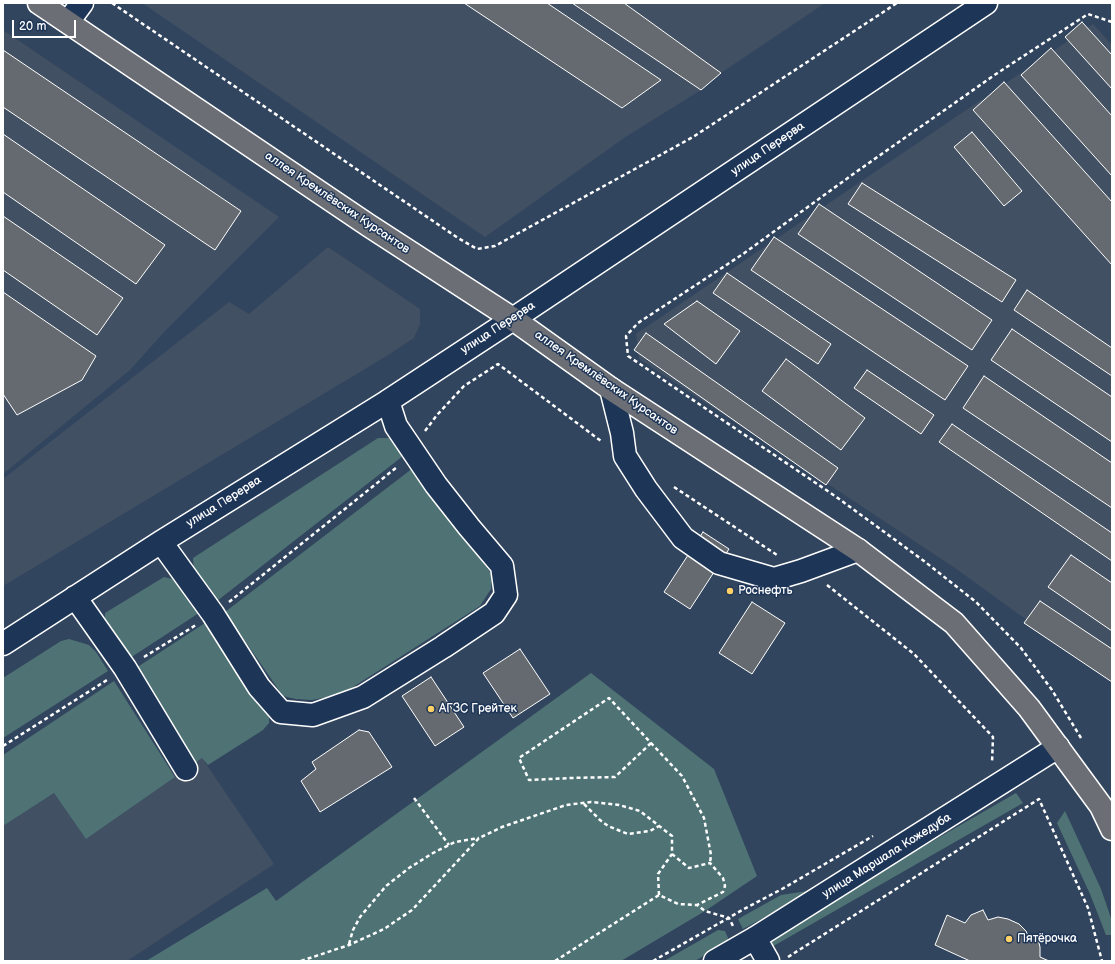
<!DOCTYPE html>
<meta charset="utf-8">
<style>
body{margin:0}
#map{position:relative;width:1115px;height:964px;overflow:hidden;background:#32455e;font-family:"Balsamiq Sans",sans-serif}
canvas{display:block}
.frame{position:absolute;inset:0;border:4px solid #fff;pointer-events:none}
.scale{position:absolute;left:12px;top:20px;width:64px;height:18px;box-sizing:border-box;border:2px solid #fff;border-top:0;padding-left:5px;font-size:12px;line-height:14px;white-space:nowrap;color:#fff;-webkit-text-stroke:3px #1d3557;paint-order:stroke}
</style>
<div id="map">
<canvas width="1115" height="964"></canvas>
<div class="frame"></div>
<div class="scale">20 m</div>
</div>
<script>
const g = document.querySelector('canvas').getContext('2d');
g.lineJoin = 'round';
function fill(path, color) { g.fillStyle = color; g.fill(path, 'evenodd'); }
const toPath = rows => new Path2D(rows.map(r => 'M' + r).join(''));
function trace(path, color, width, dash) { g.strokeStyle = color; g.lineWidth = width; g.lineCap = dash ? 'butt' : 'round'; g.setLineDash(dash || []); g.stroke(path); }
function write(font, color, halo, rows, align = 'center') {
  g.font = font + ' "Balsamiq Sans",sans-serif'; g.lineWidth = 3; g.setLineDash([]); g.textBaseline = 'middle'; g.strokeStyle = halo; g.fillStyle = color; for (const [text, x, y, turn = 0] of rows) {
    g.save(); g.translate(x, y); g.rotate((+turn || 0) * Math.PI / 180); g.textAlign = isNaN(turn) ? turn : align; if (halo) g.strokeText(text, 0, 0); g.fillText(text, 0, 0); g.restore();
  }
}
fill(toPath([
 [142,3,825,3,721,73,701,90,624,138,485,237],
 [1093,24,1112,45,1112,682,955,568,639,359,636,334],
 [3,30,279,217,165,331,130,370,3,474],
 [328,247,420,309,420,324,414,338,385,357,3,586,3,479,229,302,249,314],
 [202,758,274,864,127,961,3,961,3,826,54,793,86,839]
]), '#415063');
fill(toPath([
 [378,438,389,438,403,456,217,601,194,571,193,558],
 [413,468,492,575,491,589,480,606,342,694,312,700,296,699,283,696,225,612],
 [164,577,176,580,199,613,130,658,105,620,105,613],
 [205,623,269,715,269,723,263,730,208,765,202,758,195,763,136,668],
 [69,639,89,645,96,652,108,671,3,738,3,678,61,641],
 [591,673,714,769,757,876,705,911,621,961,146,961,267,888,276,901],
 [114,681,175,777,86,839,54,793,3,826,3,755],
 [1016,793,1023,803,770,948,763,939],
 [1065,811,1101,889,1112,921,1112,935,1106,935,1090,894,1057,823],
 [814,890,743,929,738,919,781,895],
 [718,930,725,931,728,938,727,942,695,961,664,961]
]), '#4f7375');
const building = toPath([
 [464,3,547,3,661,80,622,108,464,3],
 [572,3,624,3,721,73,701,90,572,3],
 [1082,22,1112,55,1112,89,1065,37,1082,22],
 [1051,48,1112,116,1112,176,1021,75,1051,48],
 [3,50,241,211,215,250,3,107,3,50],
 [1004,82,1112,202,1112,265,973,110,1004,82],
 [972,132,1022,191,1004,206,954,147,972,132],
 [3,134,165,245,136,284,3,192,3,134],
 [862,183,1016,280,1002,302,848,204,862,183],
 [819,204,992,320,972,350,798,234,819,204],
 [3,216,123,298,97,335,3,270,3,216],
 [774,237,968,366,945,400,751,270,774,237],
 [727,273,831,344,818,364,713,293,727,273],
 [1027,290,1112,348,1112,376,1014,310,1027,290],
 [3,292,96,356,82,380,17,415,3,394,3,292],
 [697,301,740,331,716,364,664,324,697,301],
 [1012,329,1112,397,1112,442,991,360,1012,329],
 [646,333,838,468,826,485,634,350,646,333],
 [786,359,865,418,841,450,762,391,786,359],
 [867,370,934,415,921,434,854,388,867,370],
 [984,376,1112,463,1112,508,963,408,984,376],
 [952,424,1112,533,1112,561,939,442,952,424],
 [703,532,729,549,690,609,664,592,703,532],
 [1071,555,1112,583,1112,631,1048,587,1071,555],
 [1040,601,1112,649,1112,682,1024,623,1040,601],
 [752,602,785,623,752,674,719,653,752,602],
 [520,649,550,694,513,718,483,673,520,649],
 [431,677,464,727,435,746,402,696,431,677],
 [359,730,369,732,392,767,320,812,301,781,316,769,312,762,359,730],
 [983,910,988,920,998,917,1008,919,1019,924,1026,931,1029,938,1037,935,1040,947,1040,957,1049,961,970,961,935,945,947,915,965,923,971,915,983,910]
]);
fill(building, '#646a6f');
trace(building, '#fff', 1);
const minor = toPath([
 [68,22,82,3],
 [611,389,622,433,625,456,646,489,683,538,719,563,774,579,801,571,858,550],
 [161,542,213,614,259,687,281,712,313,715,363,697,443,647,494,613,506,595,502,566,469,527,436,485,396,426,388,401],
 [75,597,125,668,186,769],
 [3,644,161,542,388,401,513,319,986,3],
 [755,938,768,961],
 [715,961,755,938,1058,747]
]);
const major = toPath([
 [39,3,368,225,513,319,611,389,858,550,954,623,1029,708,1101,806,1112,829]
]);
trace(minor, '#fff', 25);
trace(major, '#fff', 25);
trace(toPath([
 [112,3,458,238,477,249,495,246,693,137,897,3],
 [425,431,437,415,464,386,498,364,601,441],
 [674,487,777,555],
 [827,585,914,654,993,737,992,763],
 [229,602,397,467],
 [144,657,196,625],
 [1081,738,1052,690,1021,648,976,602,924,561,835,496,628,356,626,336,638,323,743,254,856,172,996,74,1088,14,1112,22],
 [651,743,615,777,571,778,529,780,519,758,609,698,651,743,682,776,704,818,711,855,710,863],
 [3,746,107,680],
 [414,798,449,845],
 [584,804,600,820,608,826,628,834,650,831,659,826],
 [659,895,658,874,672,854],
 [349,944,353,930,360,917,386,886,409,868,433,853,455,842,479,838],
 [788,957,1039,799,1088,908,1102,961],
 [301,961,349,945,384,929,412,910,479,838,502,827,566,805,591,802,619,805,640,811,672,836,672,854,689,868,710,863,723,878,725,886,723,892,697,905],
 [555,961,659,895,678,904,697,905,705,911,729,918,733,926],
 [653,961,744,909,782,889,873,836]
]), '#fff', 2.5, [4, 3]);
trace(minor, '#1d3557', 22);
trace(major, '#6b6f75', 22);
for (const [x, y, r, color] of [
 [730,591,4,"#ffd166"],
 [431,709,4,"#ffd166"],
 [1009,939,4,"#ffd166"]
]) { const dot = new Path2D(); dot.arc(x, y, r, 0, 2 * Math.PI); g.fillStyle = color; g.fill(dot); trace(dot, '#1d3557', 1.5); }
write('12px', '#fff', '#1d3557', [
 ["улица Перерва",768,149,-34],
 ["аллея Кремлёвских Курсантов",337,203,34],
 ["улица Перерва",498,328,-33],
 ["аллея Кремлёвских Курсантов",606,383,35],
 ["улица Перерва",224,502,-32],
 ["улица Маршала Кожедуба",887,856,-32]
]);
write('12px', '#fff', '#1d3557', [
 ["Роснефть",738,591],
 ["АГЗС Грейтек",439,709],
 ["Пятёрочка",1017,939]
], 'left');
</script>
